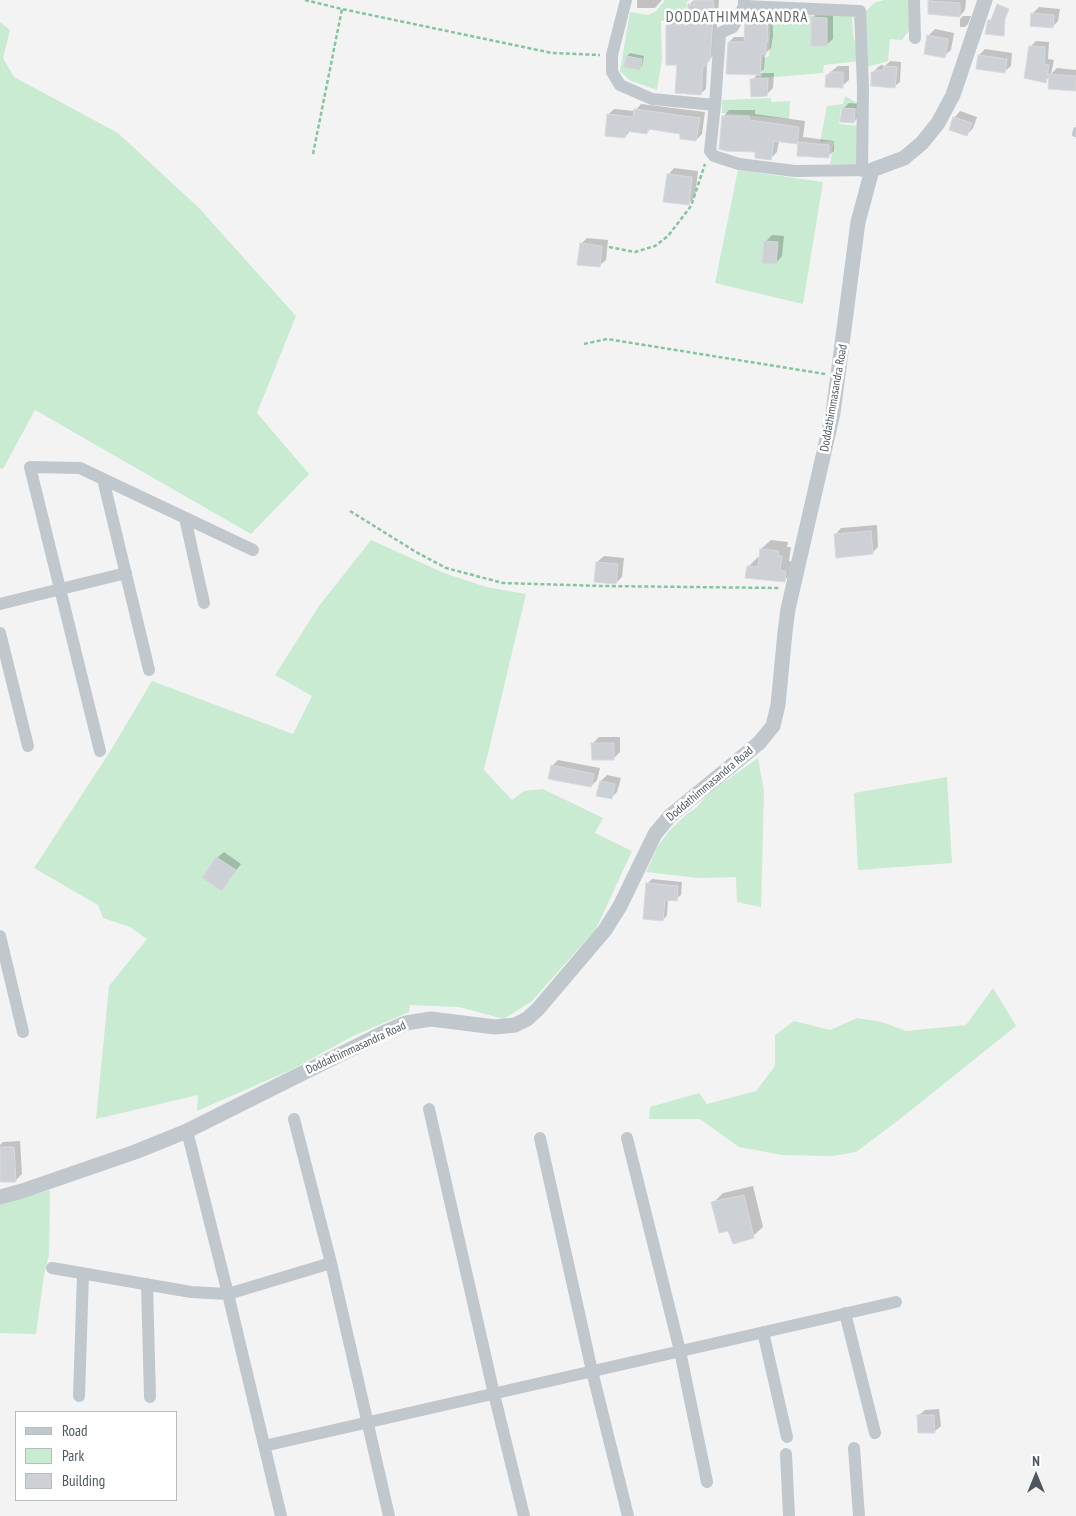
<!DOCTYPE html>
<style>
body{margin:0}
#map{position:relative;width:1076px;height:1516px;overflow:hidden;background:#f4f3f3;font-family:"PT Sans Narrow",sans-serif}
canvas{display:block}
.legend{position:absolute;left:15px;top:1411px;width:162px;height:90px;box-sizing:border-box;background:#fff;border:1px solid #b7bcbf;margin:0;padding:6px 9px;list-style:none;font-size:15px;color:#4c575e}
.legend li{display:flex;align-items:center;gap:10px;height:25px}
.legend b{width:25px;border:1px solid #b7bcbf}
.north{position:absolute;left:1011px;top:1451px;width:50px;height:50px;-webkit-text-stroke:4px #fff;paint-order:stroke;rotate:0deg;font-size:14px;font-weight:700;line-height:20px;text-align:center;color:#4c575e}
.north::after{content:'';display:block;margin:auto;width:18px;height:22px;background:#4c575e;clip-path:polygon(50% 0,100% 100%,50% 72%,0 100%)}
</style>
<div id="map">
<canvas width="1076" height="1516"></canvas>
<ul class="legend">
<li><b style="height:6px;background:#c0c8cd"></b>Road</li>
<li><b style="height:14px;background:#c8ebd2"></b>Park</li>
<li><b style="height:14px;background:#cdd0d4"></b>Building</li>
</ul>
<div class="north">N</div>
</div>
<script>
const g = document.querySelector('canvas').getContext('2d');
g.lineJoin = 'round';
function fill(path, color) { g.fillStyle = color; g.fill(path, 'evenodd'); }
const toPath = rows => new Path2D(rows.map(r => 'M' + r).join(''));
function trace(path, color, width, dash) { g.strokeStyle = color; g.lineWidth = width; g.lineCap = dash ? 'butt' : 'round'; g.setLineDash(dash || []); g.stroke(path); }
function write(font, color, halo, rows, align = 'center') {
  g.font = font + ' "PT Sans Narrow",sans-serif'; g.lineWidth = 5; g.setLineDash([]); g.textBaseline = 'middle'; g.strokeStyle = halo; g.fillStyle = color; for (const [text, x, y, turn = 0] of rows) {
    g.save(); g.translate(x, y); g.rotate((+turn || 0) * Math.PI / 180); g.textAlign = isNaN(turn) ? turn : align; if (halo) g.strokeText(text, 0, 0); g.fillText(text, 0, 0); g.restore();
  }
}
fill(toPath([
 [665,0,689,0,687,2,685,18,661,21,662,59,657,90,629,80,620,71,630,12,648,15,656,11],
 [884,0,910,0,913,25,902,40,890,39,888,61,867,67,863,14,874,3],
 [852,14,853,34,859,61,824,65,823,73,762,78,763,58,769,56,771,17],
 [0,22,10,30,3,58,14,77,118,133,199,208,296,316,257,413,309,474,251,534,35,410,3,469,0,468],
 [845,96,859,104,860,108,841,108,839,124,860,126,858,165,830,164,834,141,820,142,827,106,843,104],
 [771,98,771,102,790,101,789,119,722,113,722,100],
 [738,170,823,182,803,304,715,283],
 [371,540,444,573,486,587,526,594,484,770,512,800,524,791,543,789,603,818,595,833,632,851,596,929,532,1001,504,1019,459,1007,410,1005,409,1012,353,1036,293,1069,197,1111,198,1095,96,1119,109,986,147,939,130,927,103,918,98,905,34,868,111,750,152,681,293,734,312,696,275,675,319,606],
 [758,758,764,791,761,907,737,902,736,877,698,878,646,872,658,846,669,831,687,814,696,808,709,793],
 [947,777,952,863,858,870,854,793],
 [993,988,1016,1026,900,1119,856,1152,833,1156,782,1155,739,1147,700,1119,649,1119,650,1107,699,1093,707,1104,756,1091,775,1066,775,1035,794,1021,830,1030,857,1018,882,1022,906,1031,966,1025],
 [50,1190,49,1255,44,1275,36,1334,0,1333,0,1203]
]), '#c8ebd2');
fill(toPath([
 [637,0,662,0,655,8,637,8],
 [694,0,719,0,715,52,707,64,706,89,700,94,678,64,667,25,673,19,688,20,689,5],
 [929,0,966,0,965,10,960,16,971,16,968,24,965,27,960,27,960,19,963,16,929,13],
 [1039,7,1060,9,1058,21,1052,27,1033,13],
 [755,10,772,10,773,35,771,48,765,54,764,69,760,73,774,73,773,88,767,94,752,80,758,74,729,42,734,37,746,37,750,15],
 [819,11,833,12,833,39,826,45,813,18],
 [935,29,954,33,951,50,944,56,928,36],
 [1036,41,1049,42,1048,59,1054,60,1051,74,1057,68,1076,70,1076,89,1051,76,1045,81,1030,47],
 [985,49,1012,53,1011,66,1004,72,979,55],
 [630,53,644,56,642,66,639,69,625,66,627,56],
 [890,61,901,62,900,82,895,86,872,73,877,68,881,65,885,66],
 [838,66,849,66,849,80,842,86,827,75],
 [849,103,860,104,860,115,854,122,843,109],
 [641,104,705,112,702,134,696,140,682,133,651,128,647,133,631,130,625,137,608,115,614,109,635,111],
 [729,110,755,110,755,114,805,121,803,137,834,141,834,151,828,156,798,154,799,141,797,143,779,141,777,152,771,158,757,151,723,117],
 [960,111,977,117,973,128,967,135,954,118],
 [674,168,698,171,695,197,689,203,668,175],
 [772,235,784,236,782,256,776,263,765,242],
 [587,238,608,240,606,260,599,266,581,244],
 [877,525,878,547,872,553,835,535,841,528],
 [771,540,788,542,787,547,791,547,789,561,795,562,794,571,784,581,748,567,758,557,760,557,761,549],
 [604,556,624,558,622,577,616,583,597,562],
 [599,737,620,737,620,752,614,758,593,743],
 [558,760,600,768,597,780,591,786,552,766],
 [607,775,621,778,617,792,611,798,601,781],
 [224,852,241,864,222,889,217,858],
 [652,879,682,882,681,895,676,899,668,899,667,915,663,920,647,884],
 [20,1141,22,1174,15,1181,0,1181,0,1145,3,1142],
 [753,1186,763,1227,753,1236,729,1230,713,1203,723,1193],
 [939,1409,941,1426,934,1432,918,1416,925,1410]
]), '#0003');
const building = toPath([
 [694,0,713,0,714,5,710,59,708,59,707,66,703,66,701,95,675,93,677,65,666,65,666,25,687,25,688,4,694,5,694,0],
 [928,1,960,3,960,17,928,14,928,1],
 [997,4,1009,9,1005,19,1004,36,985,34,988,20,991,20,997,4],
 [1031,13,1054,15,1053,28,1030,26,1031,13],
 [749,14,767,15,768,42,766,42,766,55,761,54,760,75,726,74,728,42,744,42,745,22,749,14],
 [811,17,827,18,827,46,811,46,811,17],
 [927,35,948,39,945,58,924,54,927,35],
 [1029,46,1045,47,1044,64,1049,65,1046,83,1024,78,1029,46],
 [978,55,1007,59,1005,73,976,69,978,55],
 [626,56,642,59,640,70,624,67,626,56],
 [884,66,897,67,895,88,871,86,871,72,874,72,875,70,883,70,884,66],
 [830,72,843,72,843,88,825,87,826,75,830,75,830,72],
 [1049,74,1076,76,1076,91,1048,89,1049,74],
 [768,78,767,96,751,97,750,79,768,78],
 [842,108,855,109,854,123,840,122,842,108],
 [634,109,700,118,696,141,680,139,680,134,648,129,647,134,626,131,625,138,605,136,607,114,633,117,634,109],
 [722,116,749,116,749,120,799,127,797,144,774,141,771,160,755,158,755,152,726,151,719,149,722,116],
 [953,117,972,123,967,136,949,130,953,117],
 [798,142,829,145,829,158,797,156,798,142],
 [667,174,692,177,689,205,663,202,667,174],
 [764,241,778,242,776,264,762,263,764,241],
 [580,243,602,246,600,267,577,265,580,243],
 [871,531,873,554,836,558,834,534,871,531],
 [760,549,779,551,778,556,782,556,780,571,786,571,785,582,745,578,747,566,758,567,760,549],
 [596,562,618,564,616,584,594,582,596,562],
 [591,743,614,743,614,760,592,760,591,743],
 [551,765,594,774,591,787,548,779,551,765],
 [600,781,615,784,612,799,596,796,600,781],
 [216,857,236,870,222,891,202,878,216,857],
 [646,883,678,886,677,901,665,900,663,921,643,919,646,883],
 [0,1147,14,1147,16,1182,0,1182,0,1147],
 [744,1195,754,1238,733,1244,728,1231,719,1233,711,1202,744,1195],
 [917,1415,934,1415,935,1433,918,1433,917,1415]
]);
fill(building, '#cdd0d4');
trace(building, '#d7d9dd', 1);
trace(toPath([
 [305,0,342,9,552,53,600,55],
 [313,154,342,9],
 [609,247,635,252,655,246,668,236,691,206,705,164],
 [584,344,607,339,825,374],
 [350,511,416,552,446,568,503,583,602,586,779,588]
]), '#84c59f', 2.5, [4, 2.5]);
trace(toPath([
 [1075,134,1076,130]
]), '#c0c8cd', 6);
trace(toPath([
 [626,0,612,55,612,72,620,85,652,99,715,105,710,151,714,156,739,164,795,171,872,170],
 [744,0,744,6,860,11,863,88,862,171],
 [914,0,915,38],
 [715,105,720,33,733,27,744,6],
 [103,479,149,670],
 [185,518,204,603],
 [0,604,126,573],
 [0,633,28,746],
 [100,751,30,467,80,468,253,550],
 [0,936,23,1032],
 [429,1109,494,1394,524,1516],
 [294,1119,331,1263,389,1516],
 [187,1131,228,1294,281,1516],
 [540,1138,592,1371,628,1516],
 [627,1138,680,1351,707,1482],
 [52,1268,191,1292,228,1294,331,1263],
 [147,1284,150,1397],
 [845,1313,875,1433],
 [763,1332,787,1437],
 [79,1396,83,1274],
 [264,1446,896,1302],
 [854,1448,859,1516],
 [786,1454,789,1516]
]), '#c0c8cd', 12);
trace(toPath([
 [0,1197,22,1191,135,1152,187,1131,383,1033,406,1023,431,1019,495,1027,515,1025,527,1019,538,1009,605,930,620,906,655,834,670,816,759,743,773,726,778,705,785,632,788,609,833,413,858,222,872,170,904,158,922,143,938,123,953,95,985,0]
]), '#c0c8cd', 15);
write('12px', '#4c575e', '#fff', [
 ["Doddathimmasandra Road",834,398,-80],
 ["Doddathimmasandra Road",710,784,-40],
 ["Doddathimmasandra Road",356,1048,-25]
]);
g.letterSpacing = '1px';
write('15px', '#606366', '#fff', [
 ["DODDATHIMMASANDRA",737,18]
]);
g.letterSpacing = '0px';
</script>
